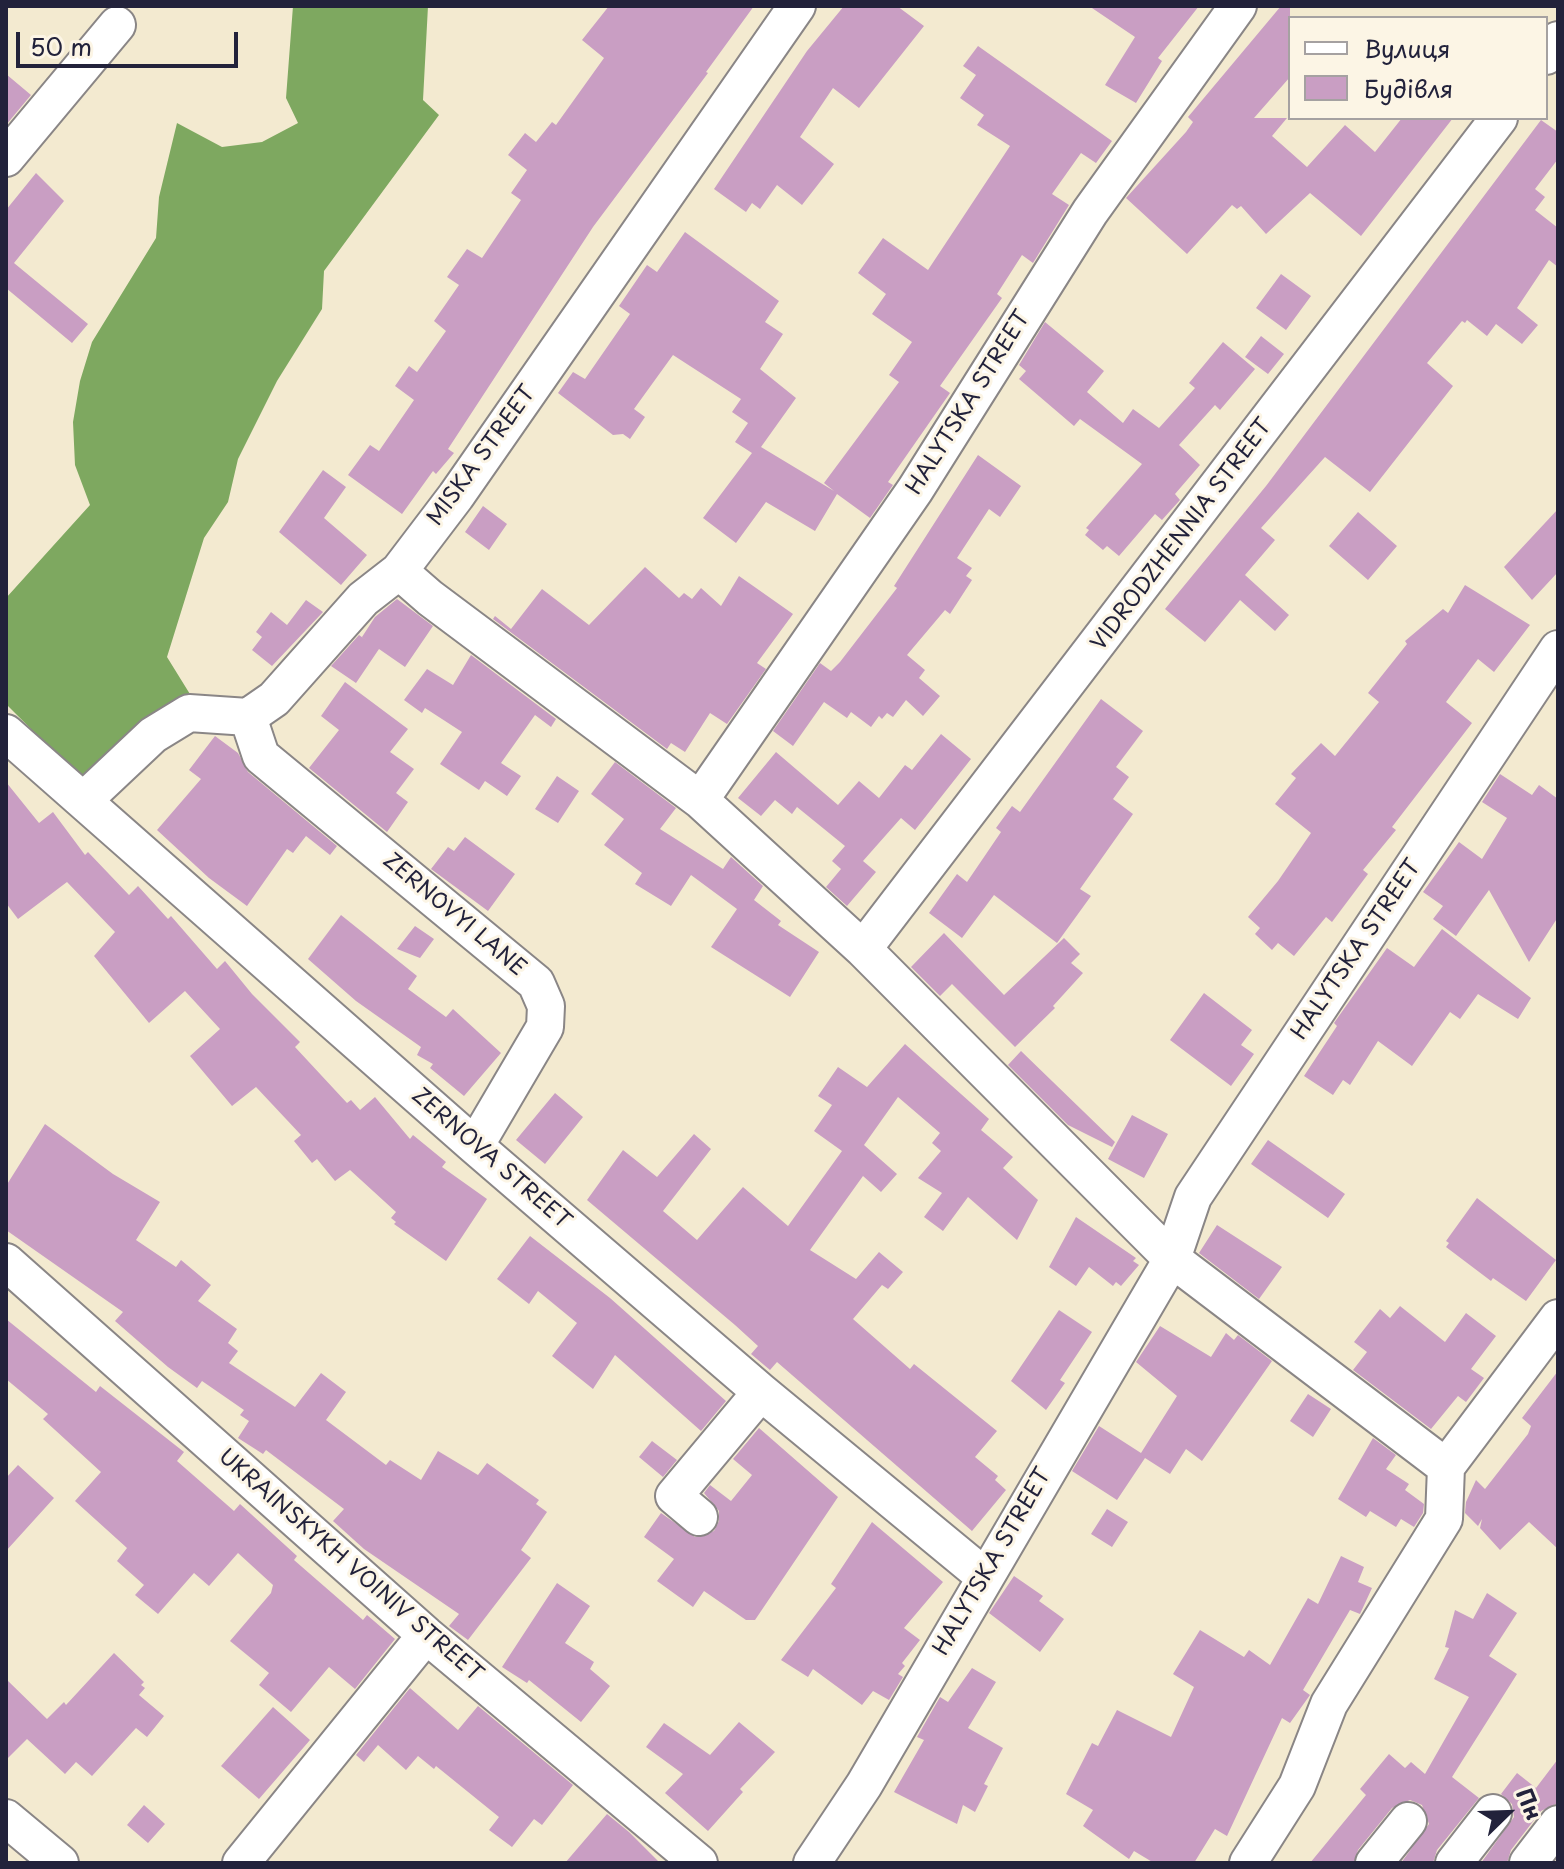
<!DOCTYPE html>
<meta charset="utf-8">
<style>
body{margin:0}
#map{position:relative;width:1564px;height:1869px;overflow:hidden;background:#f3ead0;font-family:"Playpen Sans",sans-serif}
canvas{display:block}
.frame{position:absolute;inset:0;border:8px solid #22223b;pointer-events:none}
.legend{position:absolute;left:1288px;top:16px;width:260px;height:104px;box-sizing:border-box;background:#fcf5e5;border:2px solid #a5a1a1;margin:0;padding:10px 14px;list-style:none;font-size:24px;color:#22223b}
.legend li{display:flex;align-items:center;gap:16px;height:40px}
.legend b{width:40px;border:2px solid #a5a1a1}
.north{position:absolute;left:1468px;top:1773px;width:80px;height:80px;-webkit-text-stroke:6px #fcf5e5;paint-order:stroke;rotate:67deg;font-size:22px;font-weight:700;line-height:32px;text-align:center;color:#22223b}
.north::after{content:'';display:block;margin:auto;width:28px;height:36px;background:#22223b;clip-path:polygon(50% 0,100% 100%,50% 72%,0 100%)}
.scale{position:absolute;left:16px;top:32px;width:222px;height:36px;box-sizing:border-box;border:4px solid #22223b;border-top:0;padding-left:10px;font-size:24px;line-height:28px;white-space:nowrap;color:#22223b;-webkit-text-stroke:6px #fcf5e5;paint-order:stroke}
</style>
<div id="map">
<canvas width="1564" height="1869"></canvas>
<div class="frame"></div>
<ul class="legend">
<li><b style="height:10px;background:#fff"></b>Вулиця</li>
<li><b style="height:22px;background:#c99ec3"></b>Будівля</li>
</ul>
<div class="north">Пн</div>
<div class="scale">50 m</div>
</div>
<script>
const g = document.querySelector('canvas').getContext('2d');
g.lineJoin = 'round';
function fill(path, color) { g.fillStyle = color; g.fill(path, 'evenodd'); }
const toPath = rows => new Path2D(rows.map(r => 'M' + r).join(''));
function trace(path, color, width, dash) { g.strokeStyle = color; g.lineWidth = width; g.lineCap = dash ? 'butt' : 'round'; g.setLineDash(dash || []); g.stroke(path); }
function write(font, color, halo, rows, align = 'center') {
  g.font = font + ' "Playpen Sans",sans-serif'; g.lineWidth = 6; g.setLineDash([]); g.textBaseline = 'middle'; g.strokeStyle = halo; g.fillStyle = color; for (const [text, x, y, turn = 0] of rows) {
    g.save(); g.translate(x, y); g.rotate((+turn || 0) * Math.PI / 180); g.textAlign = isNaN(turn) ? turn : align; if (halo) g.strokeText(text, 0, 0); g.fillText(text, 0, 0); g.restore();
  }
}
fill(toPath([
 [293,6,428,6,423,100,439,115,324,271,322,309,277,381,238,459,228,502,204,538,167,657,193,699,82,780,6,704,6,598,90,505,75,465,73,422,80,381,92,342,156,238,159,197,177,123,222,147,262,142,298,123,286,98]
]), '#7ea860');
fill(toPath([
 [609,6,754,6,706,72,708,73,593,227,448,449,454,453,436,474,433,471,402,514,348,475,370,445,379,451,414,400,395,386,409,366,417,372,446,331,434,321,459,285,447,277,467,249,482,258,521,200,511,193,527,170,508,155,525,133,536,142,552,122,556,125,604,58,582,40],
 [844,6,897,6,924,26,859,108,833,88,800,137,834,164,802,205,777,185,760,209,752,203,746,212,714,189,807,51],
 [1089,6,1199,6,1158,58,1162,61,1136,103,1105,85,1135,37],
 [1281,6,1290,6,1290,77,1254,118,1287,118,1272,136,1307,167,1345,125,1375,152,1402,118,1453,118,1361,236,1310,193,1266,234,1241,206,1237,209,1232,205,1187,254,1126,198,1186,132,1193,122,1188,117],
 [978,46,1112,141,1096,163,1081,153,1052,194,1069,205,1033,263,1022,255,997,294,1002,298,940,386,950,393,888,482,893,485,870,518,837,494,815,531,766,502,736,543,703,518,752,453,735,442,748,423,732,412,741,399,673,355,634,409,645,417,630,439,623,434,613,435,558,393,573,372,585,379,630,314,619,306,647,265,657,272,685,232,779,301,765,322,783,334,760,369,796,398,761,447,834,491,824,483,899,382,889,375,912,342,872,314,886,294,858,273,883,238,928,270,1010,146,977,125,984,115,960,98,976,75,963,66],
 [6,74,31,95,6,125],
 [1541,120,1558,132,1558,159,1535,189,1545,197,1535,210,1558,228,1558,267,1549,260,1517,308,1538,325,1522,344,1496,324,1487,336,1467,320,1465,323,1462,321,1427,363,1453,386,1370,492,1325,457,1261,528,1275,540,1245,575,1289,615,1275,631,1240,600,1205,642,1165,609,1266,486],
 [36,173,64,201,14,263,88,324,72,343,6,288,6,210],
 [1281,274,1311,296,1286,330,1256,308],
 [1045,322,1104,371,1087,392,1123,423,1133,409,1159,428,1195,388,1189,383,1223,342,1255,369,1220,410,1215,405,1179,445,1200,465,1175,494,1180,500,1162,520,1155,514,1119,556,1107,546,1103,550,1085,535,1089,530,1086,528,1142,464,1080,419,1074,426,1019,379,1026,371,1019,365],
 [1261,336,1284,354,1268,374,1245,357],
 [978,455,1021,486,1000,517,989,509,957,558,972,568,966,576,972,580,950,614,945,610,907,655,925,670,919,678,940,696,923,716,906,700,893,717,887,713,882,719,879,716,871,727,851,712,847,718,824,702,793,746,773,731,820,663,831,671,840,662,897,588,894,586],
 [323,470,346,487,324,518,367,555,341,585,279,532],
 [483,506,507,524,489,550,465,532],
 [1558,509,1558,572,1532,600,1504,567],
 [1358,512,1397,546,1368,580,1329,546],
 [645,567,679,598,684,593,692,599,701,588,721,606,739,576,793,614,757,663,766,669,727,724,710,713,685,752,671,743,667,749,493,619,495,616,511,629,542,589,589,625],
 [1465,585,1530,625,1494,672,1478,659,1446,702,1472,723,1392,827,1396,830,1363,870,1368,874,1332,922,1326,917,1294,956,1278,943,1272,950,1255,934,1260,928,1248,917,1278,881,1311,833,1275,804,1296,778,1291,774,1321,743,1335,756,1379,702,1368,693,1407,644,1405,641,1443,609,1448,613],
 [397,599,433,626,405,667,379,649,356,683,331,666,359,635,366,640,362,637,375,617],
 [306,600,323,612,272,666,252,650,262,637,256,632,271,612,287,625],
 [471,655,556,719,551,727,535,715,501,763,521,776,507,796,485,781,479,790,440,764,462,732,425,708,422,713,404,700,427,669,453,685],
 [345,682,408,729,390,752,414,769,396,793,408,802,387,832,309,768,339,730,321,716],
 [1101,699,1143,731,1116,767,1129,777,1113,799,1133,814,1080,889,1091,896,1057,943,994,895,962,938,929,913,957,874,967,882,1001,832,996,828,1012,806,1020,812],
 [941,734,971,759,915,830,901,818,863,861,876,872,847,906,826,887,841,869,832,861,845,846,797,807,792,814,775,800,761,816,738,798,776,752,838,805,859,781,879,798,905,765,912,770],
 [215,736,238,753,248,772,337,846,330,855,306,836,293,853,287,849,247,906,209,878,157,830,201,779,189,770],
 [615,762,676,808,660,829,723,869,731,857,763,886,754,900,781,921,778,925,819,952,790,997,711,947,737,909,691,875,671,906,635,884,642,873,604,845,624,819,591,794],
 [1500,774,1532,795,1539,785,1558,799,1558,917,1529,962,1489,890,1456,936,1433,919,1443,906,1423,892,1459,842,1482,859,1507,818,1482,802],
 [557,776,579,791,558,823,535,809],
 [6,782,39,823,53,812,85,855,88,852,129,895,138,886,168,919,171,916,217,969,225,961,252,994,300,1042,295,1047,347,1103,351,1100,360,1110,375,1097,410,1139,413,1135,446,1162,442,1167,487,1199,446,1261,394,1224,396,1222,391,1218,396,1212,350,1170,335,1181,317,1159,312,1163,294,1141,301,1135,256,1087,232,1106,190,1056,220,1029,185,991,149,1023,94,956,115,932,67,882,18,919,6,903],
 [465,837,515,874,488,911,431,869,448,847,454,851],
 [341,915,417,976,408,989,446,1017,453,1009,501,1053,464,1096,430,1068,433,1064,417,1055,421,1047,356,1001,308,959],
 [415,926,434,939,420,958,397,949],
 [1442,929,1531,998,1518,1019,1478,994,1460,1019,1450,1012,1412,1066,1378,1041,1350,1085,1343,1080,1333,1095,1304,1076,1337,1026,1334,1023,1387,948,1414,967],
 [944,933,1004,995,1064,938,1080,954,1071,963,1083,973,1053,1006,1055,1008,1015,1047,952,984,940,996,911,967],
 [1204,993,1252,1030,1241,1045,1254,1054,1231,1086,1170,1040],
 [905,1044,989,1119,981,1130,1013,1157,1003,1168,1038,1200,1017,1240,968,1197,943,1231,924,1217,942,1193,918,1178,941,1151,932,1143,940,1133,898,1097,864,1145,897,1174,881,1192,863,1176,810,1250,856,1279,879,1252,903,1272,888,1289,882,1285,853,1319,910,1369,914,1364,997,1431,975,1457,998,1476,995,1480,1006,1490,972,1531,777,1362,770,1370,751,1354,758,1346,735,1325,587,1200,623,1150,657,1177,694,1134,711,1149,663,1211,697,1240,743,1187,788,1226,842,1151,814,1131,832,1105,818,1096,838,1067,867,1087],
 [1021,1051,1115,1142,1112,1147,1068,1125,1008,1065],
 [555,1093,583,1117,545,1164,516,1140],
 [1132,1115,1168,1134,1144,1178,1108,1159],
 [45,1124,113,1174,160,1202,136,1240,176,1267,181,1260,211,1285,198,1301,237,1329,228,1343,238,1351,229,1363,295,1407,321,1373,346,1392,326,1420,386,1465,390,1460,421,1480,438,1451,478,1475,487,1463,539,1500,536,1504,547,1512,521,1550,531,1558,468,1640,449,1626,459,1614,364,1549,333,1521,344,1509,266,1450,263,1454,238,1438,249,1421,240,1415,244,1410,202,1381,197,1388,168,1367,115,1321,123,1312,6,1230,6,1186],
 [1268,1140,1345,1194,1328,1218,1251,1164],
 [1477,1198,1556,1260,1526,1301,1493,1278,1491,1281,1446,1247,1449,1243,1446,1241],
 [1076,1217,1136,1258,1133,1261,1139,1265,1121,1286,1116,1282,1113,1286,1089,1267,1076,1286,1049,1267],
 [1217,1225,1282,1267,1259,1299,1199,1253],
 [530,1236,610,1298,726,1401,701,1431,615,1355,593,1389,552,1356,577,1323,538,1291,529,1304,497,1279],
 [1400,1306,1445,1342,1466,1313,1496,1336,1471,1369,1484,1378,1466,1402,1458,1396,1431,1429,1353,1370,1367,1352,1354,1342,1380,1309,1390,1318],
 [1059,1310,1092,1332,1060,1380,1065,1383,1046,1410,1011,1381],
 [6,1319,96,1392,100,1386,184,1452,177,1461,234,1511,240,1504,297,1556,294,1560,363,1620,367,1615,395,1639,355,1689,329,1667,291,1712,259,1685,269,1673,230,1641,271,1593,273,1585,238,1553,209,1586,194,1573,158,1614,135,1595,144,1585,117,1561,127,1548,75,1501,101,1472,43,1419,48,1414,6,1379],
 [1160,1326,1211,1357,1226,1333,1234,1340,1238,1335,1272,1361,1202,1461,1186,1449,1170,1474,1145,1458,1117,1500,1072,1471,1099,1426,1141,1453,1177,1396,1136,1362],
 [1558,1371,1558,1549,1529,1522,1500,1550,1480,1528,1482,1519,1478,1526,1465,1513,1466,1502,1476,1480,1485,1489,1528,1434,1531,1426,1522,1418],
 [1308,1394,1331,1409,1313,1437,1290,1421],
 [759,1428,838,1497,755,1620,746,1620,704,1591,693,1607,657,1581,674,1559,644,1537,661,1513,695,1537,714,1531,719,1521,719,1511,704,1493,710,1485,731,1501,752,1475,733,1459],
 [1373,1438,1396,1455,1386,1469,1409,1484,1405,1490,1424,1504,1423,1513,1414,1527,1401,1519,1396,1527,1370,1511,1366,1517,1338,1499],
 [652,1441,677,1460,663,1477,639,1457],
 [18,1465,54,1498,6,1551,6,1478],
 [1107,1509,1128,1522,1112,1547,1091,1534],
 [872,1522,943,1582,904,1628,920,1640,902,1663,905,1666,898,1674,903,1677,889,1700,873,1691,862,1705,813,1669,808,1677,781,1660,836,1588,831,1584],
 [1341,1556,1364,1567,1358,1582,1372,1588,1360,1614,1350,1610,1303,1690,1310,1695,1290,1723,1282,1718,1227,1836,1215,1829,1194,1863,1154,1863,1134,1851,1129,1859,1083,1826,1093,1810,1066,1794,1092,1743,1098,1746,1117,1710,1171,1737,1194,1687,1173,1674,1200,1630,1244,1657,1249,1650,1270,1665,1308,1598,1318,1604],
 [1014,1576,1043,1596,1039,1601,1064,1619,1040,1652,989,1613],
 [557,1583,590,1606,565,1643,594,1662,590,1669,610,1686,581,1722,529,1680,527,1683,502,1667],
 [1487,1593,1517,1613,1489,1656,1517,1674,1452,1777,1479,1798,1437,1850,1433,1863,1401,1863,1429,1824,1422,1805,1410,1800,1392,1808,1358,1850,1354,1863,1310,1863,1366,1795,1360,1789,1389,1754,1405,1768,1411,1762,1425,1774,1469,1697,1434,1679,1449,1648,1445,1647,1455,1610,1473,1619],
 [114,1653,144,1682,141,1685,145,1688,139,1695,164,1716,147,1737,136,1728,92,1776,76,1762,65,1774,27,1739,6,1760,6,1679,47,1719,64,1702,66,1705],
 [972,1668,996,1682,968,1728,1003,1748,984,1784,988,1786,975,1812,963,1805,957,1824,894,1792,924,1740,917,1737,940,1697,948,1702],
 [410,1688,458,1730,478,1706,573,1785,542,1825,534,1819,512,1847,489,1830,499,1817,436,1766,434,1769,418,1756,406,1770,378,1745,364,1762,356,1755],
 [273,1707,310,1740,259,1799,221,1766],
 [739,1722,775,1752,740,1789,743,1792,708,1831,665,1793,683,1774,646,1747,664,1723,710,1755],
 [1558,1759,1558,1803,1541,1811,1511,1850,1507,1863,1481,1863,1514,1817,1512,1804,1501,1794,1517,1773,1536,1788],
 [144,1805,165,1824,148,1843,127,1825],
 [607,1814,629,1832,660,1863,565,1863]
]), '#c99ec3');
const minor = toPath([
 [1546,56,1558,40],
 [6,158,117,25],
 [399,571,430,598,700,800,863,949,1172,1259,1446,1467],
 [248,717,261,756,536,983,546,1006,545,1027,475,1146],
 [6,733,475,1146,761,1392,984,1576],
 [84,800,153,735,189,713,248,717,274,699,363,599,399,571,456,496,797,6],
 [700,800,915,490,1090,212,1238,6],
 [863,949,1499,118],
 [6,1262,426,1635,699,1863],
 [1446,1467,1558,1318],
 [699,1517,674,1496,761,1392],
 [6,1818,60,1863],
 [241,1863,426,1635],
 [812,1863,864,1785,1172,1259,1193,1197,1558,649],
 [1248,1863,1297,1786,1329,1704,1444,1519,1446,1467],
 [1374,1863,1408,1821],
 [1454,1863,1493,1813],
 [1528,1863,1558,1824]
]);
trace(minor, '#8a8686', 40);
trace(minor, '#fff', 36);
write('22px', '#22223b', '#fcf5e5', [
 ["HALYTSKA STREET",969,403,-58],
 ["MISKA STREET",482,456,-54],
 ["VIDRODZHENNIA STREET",1182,535,-53],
 ["ZERNOVYI LANE",454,915,40],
 ["HALYTSKA STREET",1357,950,-56],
 ["ZERNOVA STREET",491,1159,41],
 ["HALYTSKA STREET",993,1562,-60],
 ["UKRAINSKYKH VOINIV STREET",350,1566,41]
]);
</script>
